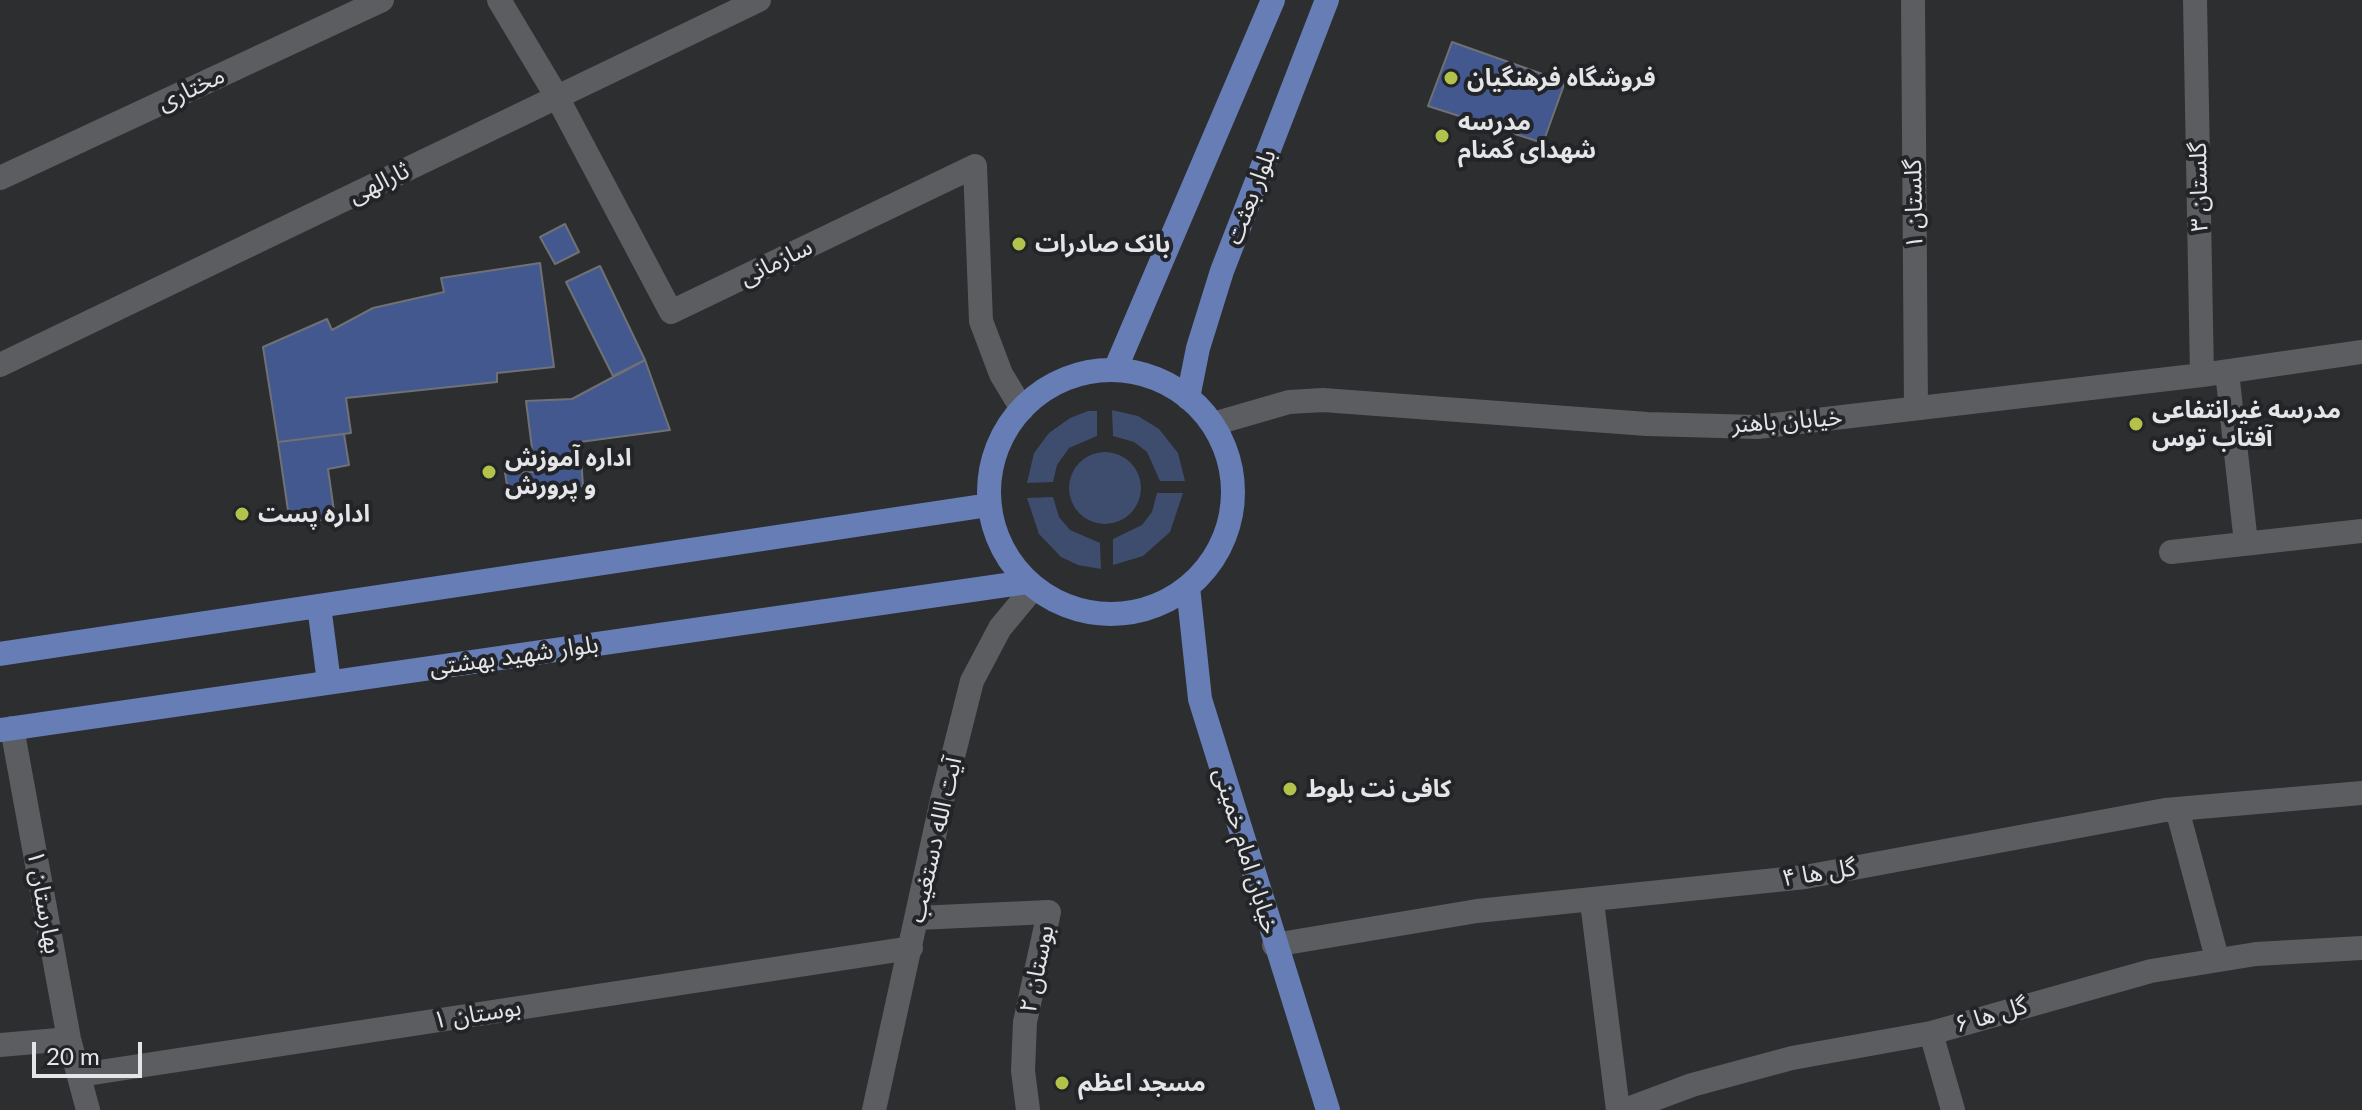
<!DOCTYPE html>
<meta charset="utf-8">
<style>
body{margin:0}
#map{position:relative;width:2362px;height:1110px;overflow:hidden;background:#2d2e30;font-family:Lato,sans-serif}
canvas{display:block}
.scale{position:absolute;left:32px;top:1042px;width:110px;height:36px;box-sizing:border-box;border:4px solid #e4e5e7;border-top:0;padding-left:10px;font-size:24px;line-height:28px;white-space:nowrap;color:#e4e5e7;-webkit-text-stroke:6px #232427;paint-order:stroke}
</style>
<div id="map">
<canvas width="2362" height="1110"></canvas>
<div class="scale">20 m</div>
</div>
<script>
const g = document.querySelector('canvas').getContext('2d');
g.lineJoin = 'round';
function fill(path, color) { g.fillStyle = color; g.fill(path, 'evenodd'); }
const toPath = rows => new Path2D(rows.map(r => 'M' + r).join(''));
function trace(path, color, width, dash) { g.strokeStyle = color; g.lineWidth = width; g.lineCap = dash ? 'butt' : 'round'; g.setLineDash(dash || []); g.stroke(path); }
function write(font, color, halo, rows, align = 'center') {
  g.font = font + ' Lato,"Noto Sans Arabic",sans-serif'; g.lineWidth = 8; g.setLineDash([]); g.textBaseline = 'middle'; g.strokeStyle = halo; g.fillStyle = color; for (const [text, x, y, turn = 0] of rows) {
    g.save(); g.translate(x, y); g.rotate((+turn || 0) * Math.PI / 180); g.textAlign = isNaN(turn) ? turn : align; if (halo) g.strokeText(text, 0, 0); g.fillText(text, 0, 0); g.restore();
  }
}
fill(toPath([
 [1112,410,1138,416,1159,429,1178,453,1185,481,1160,481,1147,452,1134,442,1113,436],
 [1088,411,1097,411,1097,436,1069,448,1057,465,1053,482,1027,483,1034,453,1049,433,1070,418],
 '1069 488a36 36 0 1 1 72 0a36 36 0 1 1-72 0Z',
 [1157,493,1183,493,1170,532,1143,556,1113,565,1113,539,1142,525,1152,512],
 [1053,497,1059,517,1070,530,1100,543,1101,569,1078,565,1061,557,1039,534,1027,498]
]), '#3e4c6d');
const building = toPath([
 [1452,42,1565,82,1543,143,1428,106,1452,42],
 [565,224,579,252,555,264,540,237,565,224],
 [540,263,554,367,497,373,497,382,346,398,351,433,278,442,263,347,327,319,332,330,373,308,444,292,441,278,540,263],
 [600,266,645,360,613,376,566,282,600,266],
 [645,360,670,430,580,442,583,486,509,496,505,473,535,472,526,401,572,399,645,360],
 [344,434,349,465,328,469,335,518,290,524,278,442,344,434]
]);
fill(building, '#42588e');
trace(building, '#6f7174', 2);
trace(toPath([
 [499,0,557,97,671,312,975,166,981,321,1001,374,1022,409],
 [1913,0,1916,408],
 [2195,0,2202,375],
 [0,178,382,0],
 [0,365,759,0],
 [2227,372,2246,543],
 [1213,424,1289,402,1323,400,1647,424,1757,427,2202,375,2362,352],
 [2171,552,2362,531],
 [12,728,69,1039,88,1110],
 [2177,809,2217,958],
 [1592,902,1618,1110],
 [917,918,1049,912,1025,1022,1023,1071,1028,1110],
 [1274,945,1477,911,1805,877,2165,810,2362,793],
 [1931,1033,1953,1110],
 [0,1045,69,1039],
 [80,1075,911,948],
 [874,1110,942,800,972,681,1000,628,1034,587],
 [1625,1110,1692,1085,1740,1072,1792,1058,1931,1033,2151,971,2256,954,2362,948]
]), '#5c5d60', 24);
trace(toPath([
 '989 492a122 122 0 1 1 244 0a122 122 0 1 1-244 0Z',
 [1115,370,1273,0],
 [1188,398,1198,348,1222,271,1327,0],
 [1188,587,1200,699,1328,1110],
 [319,606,329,682],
 [0,654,989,505],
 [0,730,1027,582]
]), '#677db5', 24);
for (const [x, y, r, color] of [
 [1451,78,8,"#b3c24b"],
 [1442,136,8,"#b3c24b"],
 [1019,244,8,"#b3c24b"],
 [2136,424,8,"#b3c24b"],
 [489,472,8,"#b3c24b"],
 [242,514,8,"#b3c24b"],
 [1290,789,8,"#b3c24b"],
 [1062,1083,8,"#b3c24b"]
]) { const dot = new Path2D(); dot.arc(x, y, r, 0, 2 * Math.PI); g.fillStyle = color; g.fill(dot); trace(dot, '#232427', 3); }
write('bold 24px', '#e4e5e7', '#232427', [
 ["فروشگاه فرهنگیان",1467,78],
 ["مدرسه",1458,122],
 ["شهدای گمنام",1458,150],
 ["بانک صادرات",1035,244],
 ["مدرسه غیرانتفاعی",2152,410],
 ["آفتاب توس",2152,438],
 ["اداره آموزش",505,458],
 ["و پرورش",505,486],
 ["اداره پست",258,514],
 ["کافی نت بلوط",1306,789],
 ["مسجد اعظم",1078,1083]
], 'left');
write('24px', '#e4e5e7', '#232427', [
 ["مختاری",191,89,-25],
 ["ثارالهی",379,183,-26],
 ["گلستان ۳",2199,187,-91],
 ["بلوار بعثت",1251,197,-69],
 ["گلستان ۱",1914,204,-91],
 ["سازمانی",776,262,-26],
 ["خیابان باهنر",1787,421,-4],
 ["بلوار شهید بهشتی",514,656,-8],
 ["آیت الله دستغیب",935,840,-77],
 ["خیابان امام خمینی",1246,851,73],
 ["گل ها ۴",1819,873,-9],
 ["بهارستان ۱",44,902,80],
 ["بوستان ۲",1037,969,-78],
 ["بوستان ۱",477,1014,-9],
 ["گل ها ۶",1991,1015,-16]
]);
</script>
